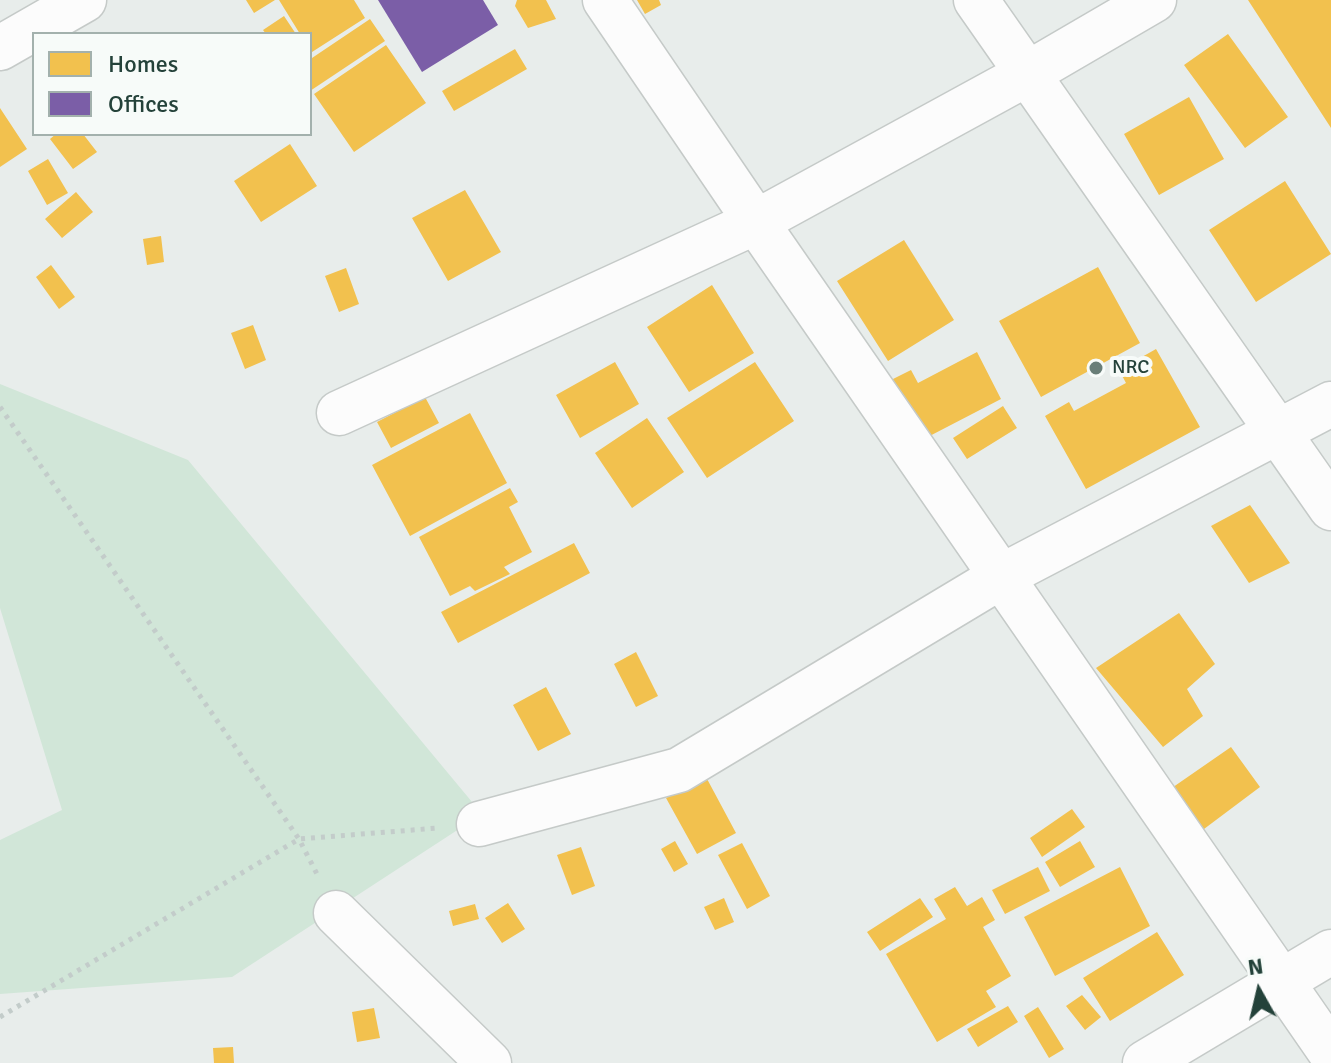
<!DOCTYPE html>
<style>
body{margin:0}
#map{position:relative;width:1331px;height:1063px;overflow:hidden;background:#e8edeb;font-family:Signika,sans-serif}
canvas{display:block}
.legend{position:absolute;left:32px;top:32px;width:280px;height:104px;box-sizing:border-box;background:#f7fbf9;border:2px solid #a3b1ad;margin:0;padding:10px 14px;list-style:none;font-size:24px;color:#24423a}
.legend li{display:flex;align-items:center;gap:16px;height:40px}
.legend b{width:40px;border:2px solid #a3b1ad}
.north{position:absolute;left:1219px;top:951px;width:80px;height:80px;-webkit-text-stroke:6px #f7fbf9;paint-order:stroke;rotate:352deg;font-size:22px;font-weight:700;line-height:32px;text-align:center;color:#24423a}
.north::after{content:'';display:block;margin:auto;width:28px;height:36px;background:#24423a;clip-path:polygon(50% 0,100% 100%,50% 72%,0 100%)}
</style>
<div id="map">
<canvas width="1331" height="1063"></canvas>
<ul class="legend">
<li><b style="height:22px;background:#f2c14e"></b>Homes</li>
<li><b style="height:22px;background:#7b5ea7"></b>Offices</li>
</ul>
<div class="north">N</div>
</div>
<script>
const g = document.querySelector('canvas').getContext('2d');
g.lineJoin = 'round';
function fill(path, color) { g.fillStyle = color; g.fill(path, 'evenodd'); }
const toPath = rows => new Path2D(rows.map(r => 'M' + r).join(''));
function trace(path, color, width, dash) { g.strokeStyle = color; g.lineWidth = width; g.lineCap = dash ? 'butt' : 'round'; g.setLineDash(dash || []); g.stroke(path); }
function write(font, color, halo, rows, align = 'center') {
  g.font = font + ' Signika,sans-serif'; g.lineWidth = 8; g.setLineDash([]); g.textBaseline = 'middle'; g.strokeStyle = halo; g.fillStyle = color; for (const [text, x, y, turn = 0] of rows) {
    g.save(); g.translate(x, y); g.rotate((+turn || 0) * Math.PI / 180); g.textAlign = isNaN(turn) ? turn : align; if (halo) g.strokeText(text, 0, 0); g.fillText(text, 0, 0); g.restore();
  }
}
fill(toPath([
 [0,384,188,460,482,814,232,977,0,994,0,840,62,810,0,608]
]), '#d1e6d8');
fill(toPath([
 [246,0,275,0,254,13],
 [279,0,354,0,365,18,312,52,310,34,300,34],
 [517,0,546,0,556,19,528,28,515,6],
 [637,0,659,0,661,5,645,14],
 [1248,0,1331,0,1331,128],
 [284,16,296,34,266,34,263,30],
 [370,19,385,41,310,91,310,55,312,58],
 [1228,34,1288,117,1245,148,1184,65],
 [386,45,426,103,354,152,314,94],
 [515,49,527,69,454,111,442,91],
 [1189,97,1224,159,1159,195,1124,134],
 [0,108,27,149,0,167],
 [56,134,83,134,97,152,73,169,50,139],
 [290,144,317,186,261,222,234,181],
 [48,159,68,193,47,205,28,171],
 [1285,181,1331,254,1256,302,1209,230],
 [465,190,501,252,448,281,412,218],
 [76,192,93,212,62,238,45,219],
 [161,236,164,262,147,265,143,239],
 [904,240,954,320,888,361,837,281],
 [51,265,75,297,59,309,36,277],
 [1098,267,1140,343,1041,397,999,321],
 [346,268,359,304,339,312,325,276],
 [712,285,754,353,689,392,647,327],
 [253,325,266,360,245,369,231,333],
 [1156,349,1200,427,1086,489,1045,416,1069,402,1074,411,1126,383,1119,370],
 [977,352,1001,399,920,441,889,381,911,370,918,383],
 [615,362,639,404,580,438,556,395],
 [755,362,794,421,707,478,667,418],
 [425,397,439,423,391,448,377,422],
 [1003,406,1017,428,967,459,953,438],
 [470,413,507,483,410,536,372,465],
 [647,418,684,472,632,508,595,453],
 [510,488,518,502,509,507,532,552,504,567,510,574,475,591,470,586,450,596,419,537],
 [1250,505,1290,563,1249,583,1211,526],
 [574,543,590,573,458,643,441,612],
 [1179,613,1215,664,1187,689,1203,716,1163,747,1096,668],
 [636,652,658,696,636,707,614,664],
 [546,687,571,734,538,751,513,705],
 [1231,747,1260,787,1196,835,1166,792],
 [706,777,736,833,697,854,666,798],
 [1072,809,1085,827,1042,857,1030,838],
 [675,841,688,864,674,872,661,849],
 [1080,841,1095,867,1060,887,1045,862],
 [742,843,770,896,747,909,718,855],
 [581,847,595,886,572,895,557,855],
 [1038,867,1050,891,1005,914,992,890],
 [1120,867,1150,926,1055,976,1024,917],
 [955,887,967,906,982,897,995,920,983,927,1011,976,986,991,996,1007,937,1042,886,954,946,919,934,899],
 [724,898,734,922,715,930,704,907],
 [920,898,933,917,880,951,867,932],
 [508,903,525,929,502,943,485,918],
 [475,904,479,919,453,926,449,911],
 [1157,932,1184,975,1110,1021,1083,978],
 [1082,995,1101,1017,1085,1030,1066,1006],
 [1008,1006,1018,1022,978,1047,967,1029],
 [1038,1007,1064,1049,1049,1058,1024,1016],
 [374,1008,380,1038,357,1042,352,1012],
 [233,1047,234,1063,214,1063,213,1048]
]), '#f2c14e');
fill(toPath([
 [378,0,483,0,498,25,422,72]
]), '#7b5ea7');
const minor = toPath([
 [605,0,756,222,1331,1053],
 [976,0,1331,508],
 [0,48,84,0],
 [339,413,756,222,1027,74,1154,0],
 [479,824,679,770,1002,576,1331,404],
 [336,913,489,1063],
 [1145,1063,1331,952]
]);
trace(minor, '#c5cac8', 47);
trace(toPath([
 [0,407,299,839,318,876],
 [0,1017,299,839,438,828]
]), '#c3ccca', 5, [4, 6]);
trace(minor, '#fcfcfc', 44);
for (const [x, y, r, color] of [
 [1096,368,8,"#697e78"]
]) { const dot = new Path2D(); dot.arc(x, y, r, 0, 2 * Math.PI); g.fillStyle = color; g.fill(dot); trace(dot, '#f7fbf9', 3); }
write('20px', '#24423a', '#f7fbf9', [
 ["NRC",1112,368]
], 'left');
</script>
